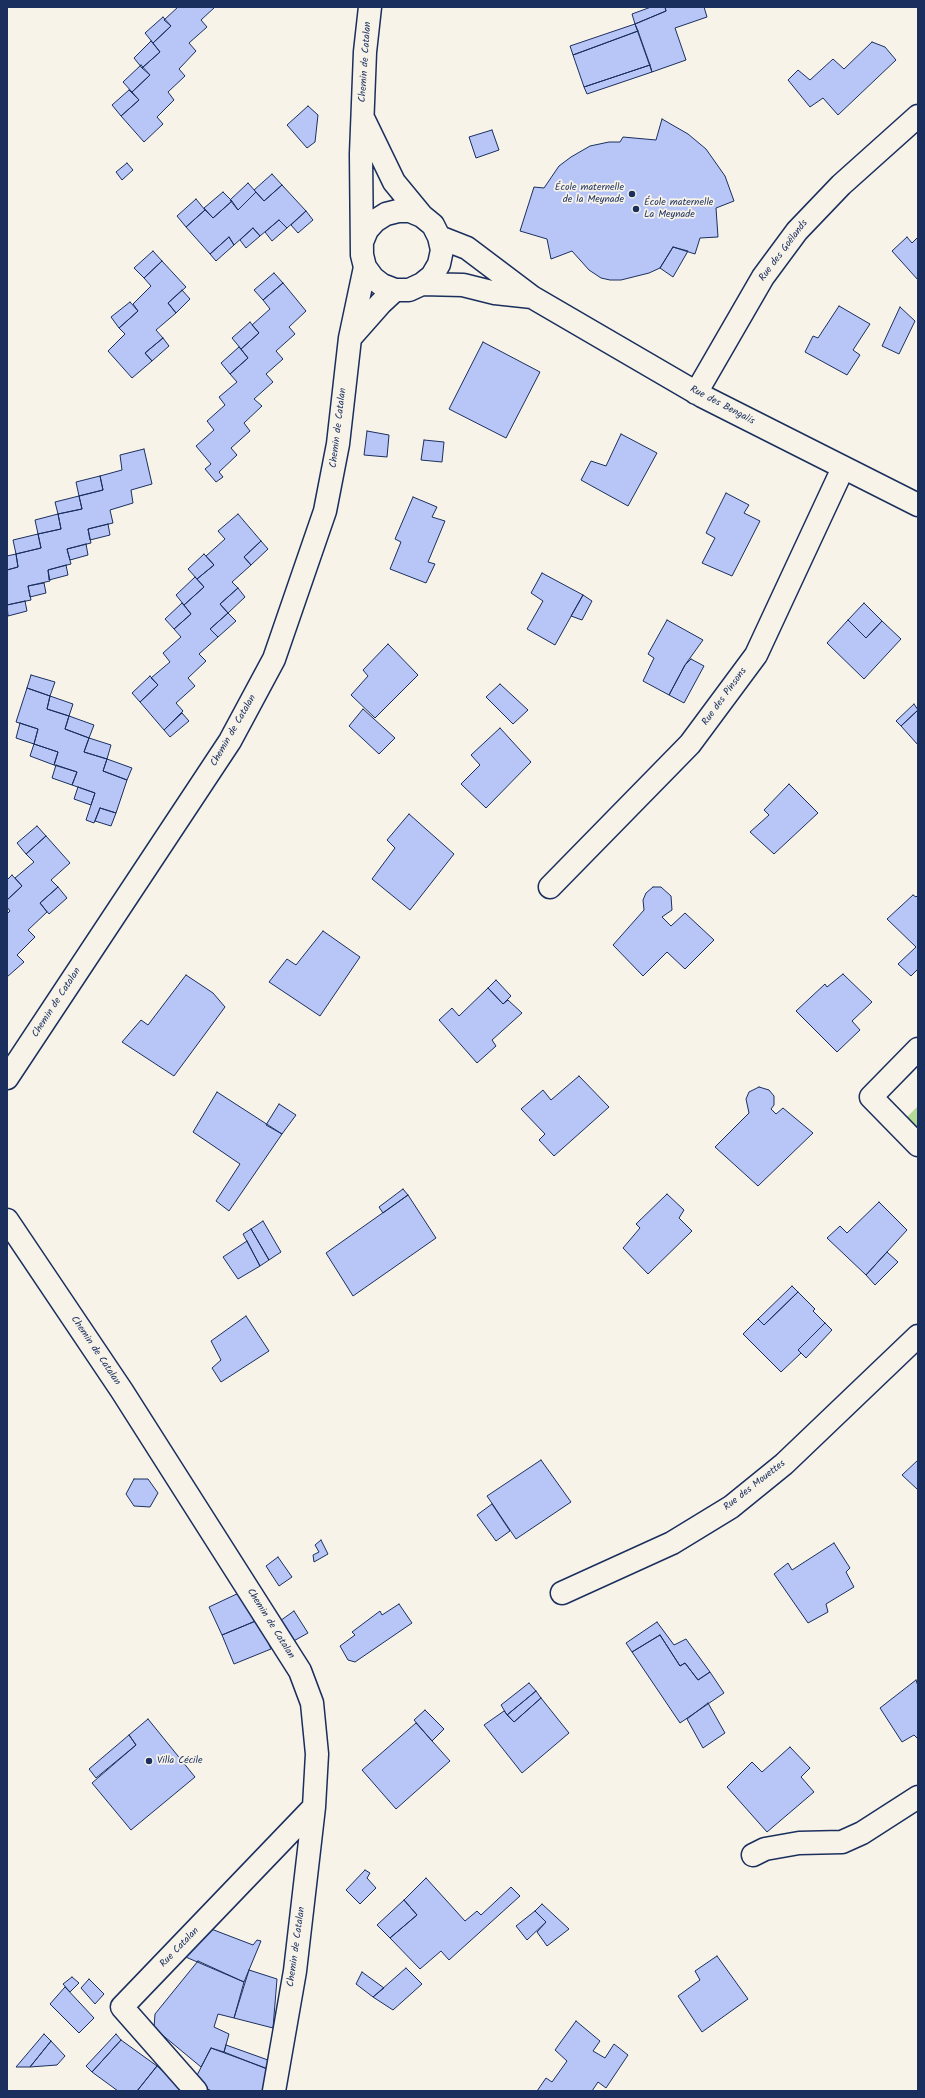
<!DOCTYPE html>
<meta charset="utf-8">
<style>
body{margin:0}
#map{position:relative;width:925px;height:2098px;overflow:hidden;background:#f7f3e8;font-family:Kalam,sans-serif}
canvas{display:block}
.frame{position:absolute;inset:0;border:8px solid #1b2f5e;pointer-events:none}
</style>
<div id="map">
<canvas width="925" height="2098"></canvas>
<div class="frame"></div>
</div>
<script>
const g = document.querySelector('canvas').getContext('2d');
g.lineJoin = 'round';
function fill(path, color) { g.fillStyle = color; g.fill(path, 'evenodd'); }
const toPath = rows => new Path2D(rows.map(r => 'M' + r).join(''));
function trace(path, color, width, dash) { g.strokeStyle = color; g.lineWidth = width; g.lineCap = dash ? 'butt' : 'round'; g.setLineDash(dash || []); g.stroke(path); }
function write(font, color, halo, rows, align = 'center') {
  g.font = font + ' Kalam,sans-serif'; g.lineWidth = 3.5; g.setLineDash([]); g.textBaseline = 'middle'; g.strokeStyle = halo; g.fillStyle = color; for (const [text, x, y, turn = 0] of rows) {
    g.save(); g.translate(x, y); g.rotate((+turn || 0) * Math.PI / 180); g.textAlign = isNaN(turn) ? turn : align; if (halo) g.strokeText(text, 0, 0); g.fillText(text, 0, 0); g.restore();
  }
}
fill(toPath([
 [918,1106,918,1145,899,1125]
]), '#b3db97');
const building = toPath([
 [178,7,215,7,201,20,207,27,189,43,196,51,179,69,185,76,168,92,174,100,157,117,163,124,144,142,121,116,139,100,132,92,150,75,142,68,160,52,153,43,171,26,164,20,178,7],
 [651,7,665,7,666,11,635,24,632,14,651,7],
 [665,7,704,7,707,17,675,28,686,60,652,72,635,24,666,11,665,7],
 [163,17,171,26,153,43,145,33,163,17],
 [635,24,638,31,573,55,570,46,635,24],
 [638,31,650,65,584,87,573,55,638,31],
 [151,41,160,52,142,68,134,58,151,41],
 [872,42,885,47,896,60,838,115,823,98,810,107,788,80,798,70,810,80,833,59,844,69,872,42],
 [141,65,150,75,132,92,123,82,141,65],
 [650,65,652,72,587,94,584,87,650,65],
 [129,90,139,100,121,116,112,105,129,90],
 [308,106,318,115,315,142,307,148,287,125,308,106],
 [662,119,688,134,706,149,725,176,734,201,716,208,718,237,700,238,695,254,673,247,660,268,649,273,621,280,610,280,601,278,589,270,572,251,551,259,547,239,520,231,534,187,544,188,559,166,571,157,590,146,609,142,620,142,623,137,656,140,662,119],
 [492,130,499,150,476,158,469,137,492,130],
 [127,163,133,170,122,180,116,172,127,163],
 [272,174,282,185,264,201,254,190,272,174],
 [248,183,256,192,238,210,230,200,248,183],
 [282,185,306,211,287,228,279,220,260,236,253,228,234,245,229,237,210,254,186,227,205,210,213,218,232,201,238,210,256,192,264,201,282,185],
 [223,192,232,201,213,218,204,208,223,192],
 [196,199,205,210,186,227,177,216,196,199],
 [306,211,313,220,298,233,291,225,306,211],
 [279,220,287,228,272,241,265,232,279,220],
 [253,228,260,236,246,248,240,240,253,228],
 [229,237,234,245,216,261,210,254,229,237],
 [907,237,912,243,918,237,918,280,892,251,907,237],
 [673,247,688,251,673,277,660,268,673,247],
 [153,251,162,261,144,278,134,268,153,251],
 [162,261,186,287,168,303,176,313,156,330,163,338,145,353,152,361,132,378,108,351,125,334,119,328,138,311,133,304,151,286,144,278,162,261],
 [274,273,283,283,263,300,254,290,274,273],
 [283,283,306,311,289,327,295,334,276,351,283,359,266,374,273,382,254,399,262,406,244,423,250,431,231,448,237,455,219,472,223,477,216,482,205,469,211,464,196,446,214,430,207,421,225,405,219,397,237,382,230,374,248,358,241,349,259,333,252,325,270,309,263,300,283,283],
 [182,290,190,299,176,313,168,303,182,290],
 [130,302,138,311,119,328,111,317,130,302],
 [839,306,870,324,853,350,860,355,847,375,805,352,813,336,818,338,839,306],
 [900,307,915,321,899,354,882,346,900,307],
 [250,322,259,333,241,349,232,338,250,322],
 [163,338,169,346,152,361,145,353,163,338],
 [483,342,540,372,506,438,449,409,483,342],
 [239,347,248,358,230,374,221,363,239,347],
 [367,431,389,435,387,457,364,455,367,431],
 [621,434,657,453,628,506,581,480,591,461,606,466,621,434],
 [424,440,444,442,442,462,421,460,424,440],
 [144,449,152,484,131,490,133,503,110,510,113,523,88,529,91,543,67,549,71,564,48,570,50,581,28,586,31,600,7,605,7,570,18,567,16,554,41,548,38,534,61,529,58,514,82,509,79,496,103,490,100,476,122,470,120,455,144,449],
 [100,476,103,490,79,496,76,482,100,476],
 [726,493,749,505,744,513,760,521,732,576,702,563,715,538,706,533,726,493],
 [79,496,82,509,58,514,55,502,79,496],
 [413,497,437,507,432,517,445,521,428,562,435,564,426,583,390,569,401,542,395,539,413,497],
 [58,514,61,529,38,534,35,520,58,514],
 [238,514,261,541,244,557,251,565,232,582,238,588,220,604,228,613,210,629,218,637,199,654,206,661,188,678,195,686,176,703,183,711,164,730,140,702,158,685,151,678,170,662,163,653,181,637,174,629,191,614,184,605,204,587,197,579,214,565,206,556,225,539,218,531,238,514],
 [108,524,110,535,90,540,88,529,108,524],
 [38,534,41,548,16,554,13,540,38,534],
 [261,541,268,549,251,565,244,557,261,541],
 [86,544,88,555,70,560,67,549,86,544],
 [16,554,18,567,7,570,7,556,16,554],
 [204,554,214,565,197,579,188,569,204,554],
 [66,565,68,575,49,580,48,570,66,565],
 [542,573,583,595,555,645,527,629,543,601,531,593,542,573],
 [195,577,204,587,184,605,176,595,195,577],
 [44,583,46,593,30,597,28,586,44,583],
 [238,588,245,597,228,613,220,604,238,588],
 [583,595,592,601,582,620,571,616,583,595],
 [25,601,27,611,8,616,7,605,25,601],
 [182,603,191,614,174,629,165,619,182,603],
 [864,603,882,621,866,638,848,620,864,603],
 [228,613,236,621,218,637,210,629,228,613],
 [667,620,703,640,685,665,669,695,643,681,654,658,648,654,667,620],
 [848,620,866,638,882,621,901,639,864,679,827,643,848,620],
 [388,644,418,675,375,718,351,695,368,676,363,670,388,644],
 [691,659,704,666,684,703,669,695,685,665,691,659],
 [31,675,55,682,50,696,27,688,31,675],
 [150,676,158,685,140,702,132,693,150,676],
 [500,684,528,710,513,724,486,697,500,684],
 [27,688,50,696,47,709,69,716,65,729,89,738,84,752,107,759,103,771,127,780,116,813,100,808,94,823,86,820,95,793,72,785,77,772,54,765,58,752,34,744,38,729,16,722,27,688],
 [50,696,73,704,69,716,47,709,50,696],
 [914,704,918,710,901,726,896,721,914,704],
 [363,709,395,738,379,754,349,726,363,709],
 [918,710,918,745,901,726,918,710],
 [182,713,189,721,170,737,164,730,182,713],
 [69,716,94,725,89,738,65,729,69,716],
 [20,723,38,729,34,744,16,738,20,723],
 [500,728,531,762,486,808,461,784,480,765,471,755,500,728],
 [89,738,111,745,107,759,84,752,89,738],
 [34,744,58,752,54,765,30,756,34,744],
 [107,759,132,768,127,780,103,771,107,759],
 [56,765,77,772,72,785,52,778,56,765],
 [789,784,818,813,774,854,750,832,769,815,764,810,789,784],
 [78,787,95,793,91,805,74,799,78,787],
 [100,808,116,813,111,826,95,821,100,808],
 [409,814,454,854,410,910,372,879,395,848,387,840,409,814],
 [37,826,46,836,26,854,17,843,37,826],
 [46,836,70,863,51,880,58,887,40,903,47,912,28,930,35,937,17,955,24,962,7,977,7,914,10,911,7,907,7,900,22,886,15,878,34,862,26,854,46,836],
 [12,875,22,886,7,900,7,880,12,875],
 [58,887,67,898,49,914,40,903,58,887],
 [653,887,661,887,671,896,672,910,662,917,671,926,685,913,714,940,685,969,667,952,643,976,613,945,644,910,643,900,646,893,653,887],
 [913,895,916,897,918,895,918,969,911,976,898,964,916,947,887,919,913,895],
 [323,931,360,957,320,1016,269,982,287,959,296,965,323,931],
 [843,974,872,1002,852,1021,860,1030,837,1052,796,1011,825,984,827,987,843,974],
 [186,975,213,993,225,1007,174,1076,122,1042,141,1020,148,1025,186,975],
 [496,980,511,996,503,1004,488,988,496,980],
 [488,988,503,1004,508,1000,522,1013,492,1040,496,1046,477,1063,439,1020,452,1008,459,1016,488,988],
 [579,1076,609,1107,554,1156,539,1140,545,1134,521,1109,543,1090,551,1100,579,1076],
 [759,1087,769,1090,774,1096,774,1105,771,1109,776,1114,783,1108,813,1133,758,1186,715,1147,749,1113,746,1099,749,1092,759,1087],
 [217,1092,282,1134,229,1211,216,1201,240,1164,193,1132,217,1092],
 [279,1104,296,1115,282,1134,266,1125,279,1104],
 [403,1189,408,1195,383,1213,379,1207,403,1189],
 [667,1194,684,1210,679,1218,692,1231,648,1274,623,1248,640,1228,636,1224,667,1194],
 [408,1195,436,1238,353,1296,326,1253,408,1195],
 [879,1202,907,1230,866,1275,827,1238,840,1226,847,1233,879,1202],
 [263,1221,281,1252,269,1260,251,1229,263,1221],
 [251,1229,269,1260,260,1266,243,1234,251,1229],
 [247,1241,260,1266,238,1279,223,1257,247,1241],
 [887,1252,898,1262,875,1285,866,1275,887,1252],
 [792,1286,798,1292,764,1325,758,1319,792,1286],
 [798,1292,815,1309,813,1311,825,1323,798,1350,801,1353,781,1372,743,1334,758,1319,764,1325,798,1292],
 [246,1316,269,1351,221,1382,212,1368,221,1360,211,1341,246,1316],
 [825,1323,832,1330,806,1358,798,1350,825,1323],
 [541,1460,571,1502,516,1539,487,1496,541,1460],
 [918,1460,918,1490,902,1475,918,1460],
 [134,1479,148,1479,158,1493,150,1507,134,1506,126,1494,134,1479],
 [492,1504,510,1531,496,1541,477,1515,492,1504],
 [321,1540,328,1554,314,1562,313,1555,319,1552,315,1545,321,1540],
 [834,1543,850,1568,846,1572,854,1587,826,1604,828,1612,808,1623,774,1574,788,1563,792,1570,834,1543],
 [278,1557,292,1577,279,1586,266,1566,278,1557],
 [241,1592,258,1620,222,1635,209,1607,241,1592],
 [399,1604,412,1623,355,1662,348,1660,340,1646,355,1635,352,1632,380,1611,382,1615,399,1604],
 [294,1611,308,1633,290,1643,277,1623,294,1611],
 [258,1620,271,1649,234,1664,222,1635,258,1620],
 [657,1622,674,1645,686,1639,710,1672,698,1680,685,1663,680,1666,660,1635,632,1652,626,1643,657,1622],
 [660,1635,680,1666,685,1663,698,1680,710,1672,724,1693,680,1723,632,1652,660,1635],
 [916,1680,918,1686,918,1739,914,1735,902,1742,880,1708,916,1680],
 [529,1683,536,1691,507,1715,501,1705,529,1683],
 [536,1691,541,1698,514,1722,507,1715,536,1691],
 [541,1698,569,1733,522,1773,484,1725,504,1711,514,1722,541,1698],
 [708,1703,725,1733,703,1748,687,1719,708,1703],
 [425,1710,444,1729,432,1741,414,1720,425,1710],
 [148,1719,195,1777,131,1830,92,1783,136,1745,129,1735,148,1719],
 [416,1723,450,1761,396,1809,362,1770,416,1723],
 [129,1735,136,1745,96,1778,89,1769,129,1735],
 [790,1747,810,1768,801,1777,814,1792,767,1832,727,1787,752,1762,762,1772,790,1747],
 [365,1870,370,1873,367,1878,376,1888,360,1904,346,1890,365,1870],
 [426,1878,465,1921,477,1911,481,1915,511,1887,520,1896,449,1960,441,1951,420,1969,390,1938,417,1915,404,1900,426,1878],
 [404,1900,417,1915,390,1938,377,1925,404,1900],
 [542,1904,569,1929,547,1946,537,1932,546,1922,535,1911,542,1904],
 [535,1911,546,1922,527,1940,516,1926,535,1911],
 [206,1927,253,1945,257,1940,261,1941,244,1982,181,1955,206,1927],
 [717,1956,748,1999,702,2032,678,1996,700,1980,695,1971,717,1956],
 [198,1961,244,1982,234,2018,218,2014,214,2027,229,2034,224,2052,211,2048,201,2067,154,2028,155,2014,198,1961],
 [406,1968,422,1984,393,2010,373,1997,406,1968],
 [249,1970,277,1979,273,2028,234,2018,249,1970],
 [362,1972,384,1988,373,1997,356,1984,362,1972],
 [72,1977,79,1983,70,1992,63,1984,72,1977],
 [89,1979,104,1994,95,2004,81,1988,89,1979],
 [65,1987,94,2018,79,2033,50,2004,65,1987],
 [576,2021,600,2041,593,2051,605,2058,614,2044,628,2055,606,2088,598,2082,592,2091,537,2091,546,2078,552,2082,567,2061,555,2050,576,2021],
 [44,2034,51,2041,30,2067,16,2067,44,2034],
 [116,2034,121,2040,92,2072,86,2066,116,2034],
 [121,2040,157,2066,137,2091,118,2091,92,2072,121,2040],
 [51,2041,65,2056,57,2065,30,2067,51,2041],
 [226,2045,268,2060,267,2069,224,2052,226,2045],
 [211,2048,271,2070,263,2091,212,2091,193,2083,211,2048],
 [157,2066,164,2072,183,2091,137,2091,157,2066]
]);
fill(building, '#b7c6f7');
trace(building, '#1b2f5e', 1);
const minor = toPath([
 [364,120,394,182,422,216],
 [439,237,467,248,532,297,702,396,918,505],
 [362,242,367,230,375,221,386,214,398,211,410,211,422,216,433,225,439,237,442,250,439,264,432,276,422,284,409,290,395,290,382,285,373,278,365,267,362,255,361,154,365,52,370,7],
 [422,284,463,285,495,293,532,297],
 [351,337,381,303,395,290],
 [696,393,763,277,797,231,841,185,918,116],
 [550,887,690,744,756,655,843,468],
 [918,1049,871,1097,918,1145],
 [7,1078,230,741,274,659,325,511,338,444,350,338,365,267],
 [7,1220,122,1391,300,1671,312,1703,317,1754,314,1807,295,1971,274,2091],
 [562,1593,672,1543,731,1507,784,1464,918,1336],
 [753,1855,765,1849,799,1843,842,1842,862,1833,918,1797],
 [196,2091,122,2007,314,1807]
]);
trace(minor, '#1b2f5e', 25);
trace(minor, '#f7f3e8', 22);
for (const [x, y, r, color] of [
 [632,194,4,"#1b2f5e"],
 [636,209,4,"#1b2f5e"],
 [149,1761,4,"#1b2f5e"]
]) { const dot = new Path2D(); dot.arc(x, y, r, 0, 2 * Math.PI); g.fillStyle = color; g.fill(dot); trace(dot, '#f7f3e8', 1.5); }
write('10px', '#1b2f5e', '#f7f3e8', [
 ["Chemin de Catalan",366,62,-86],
 ["Rue des Goëlands",784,251,-53],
 ["Rue des Bengalis",722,406,28],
 ["Chemin de Catalan",339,428,-83],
 ["Rue des Pinsons",725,697,-54],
 ["Chemin de Catalan",234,731,-60],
 ["Chemin de Catalan",57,1003,-57],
 ["Chemin de Catalan",95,1351,56],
 ["Rue des Mouettes",755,1486,-38],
 ["Chemin de Catalan",270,1624,58],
 ["Chemin de Catalan",297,1947,-82],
 ["Rue Catalan",180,1948,-46]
]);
write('10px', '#1b2f5e', '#f7f3e8', [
 ["École maternelle",624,188,"right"],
 ["de la Meynade",624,200,"right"],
 ["École maternelle",644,203],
 ["La Meynade",644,215],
 ["Villa Cécile",157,1761]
], 'left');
</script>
